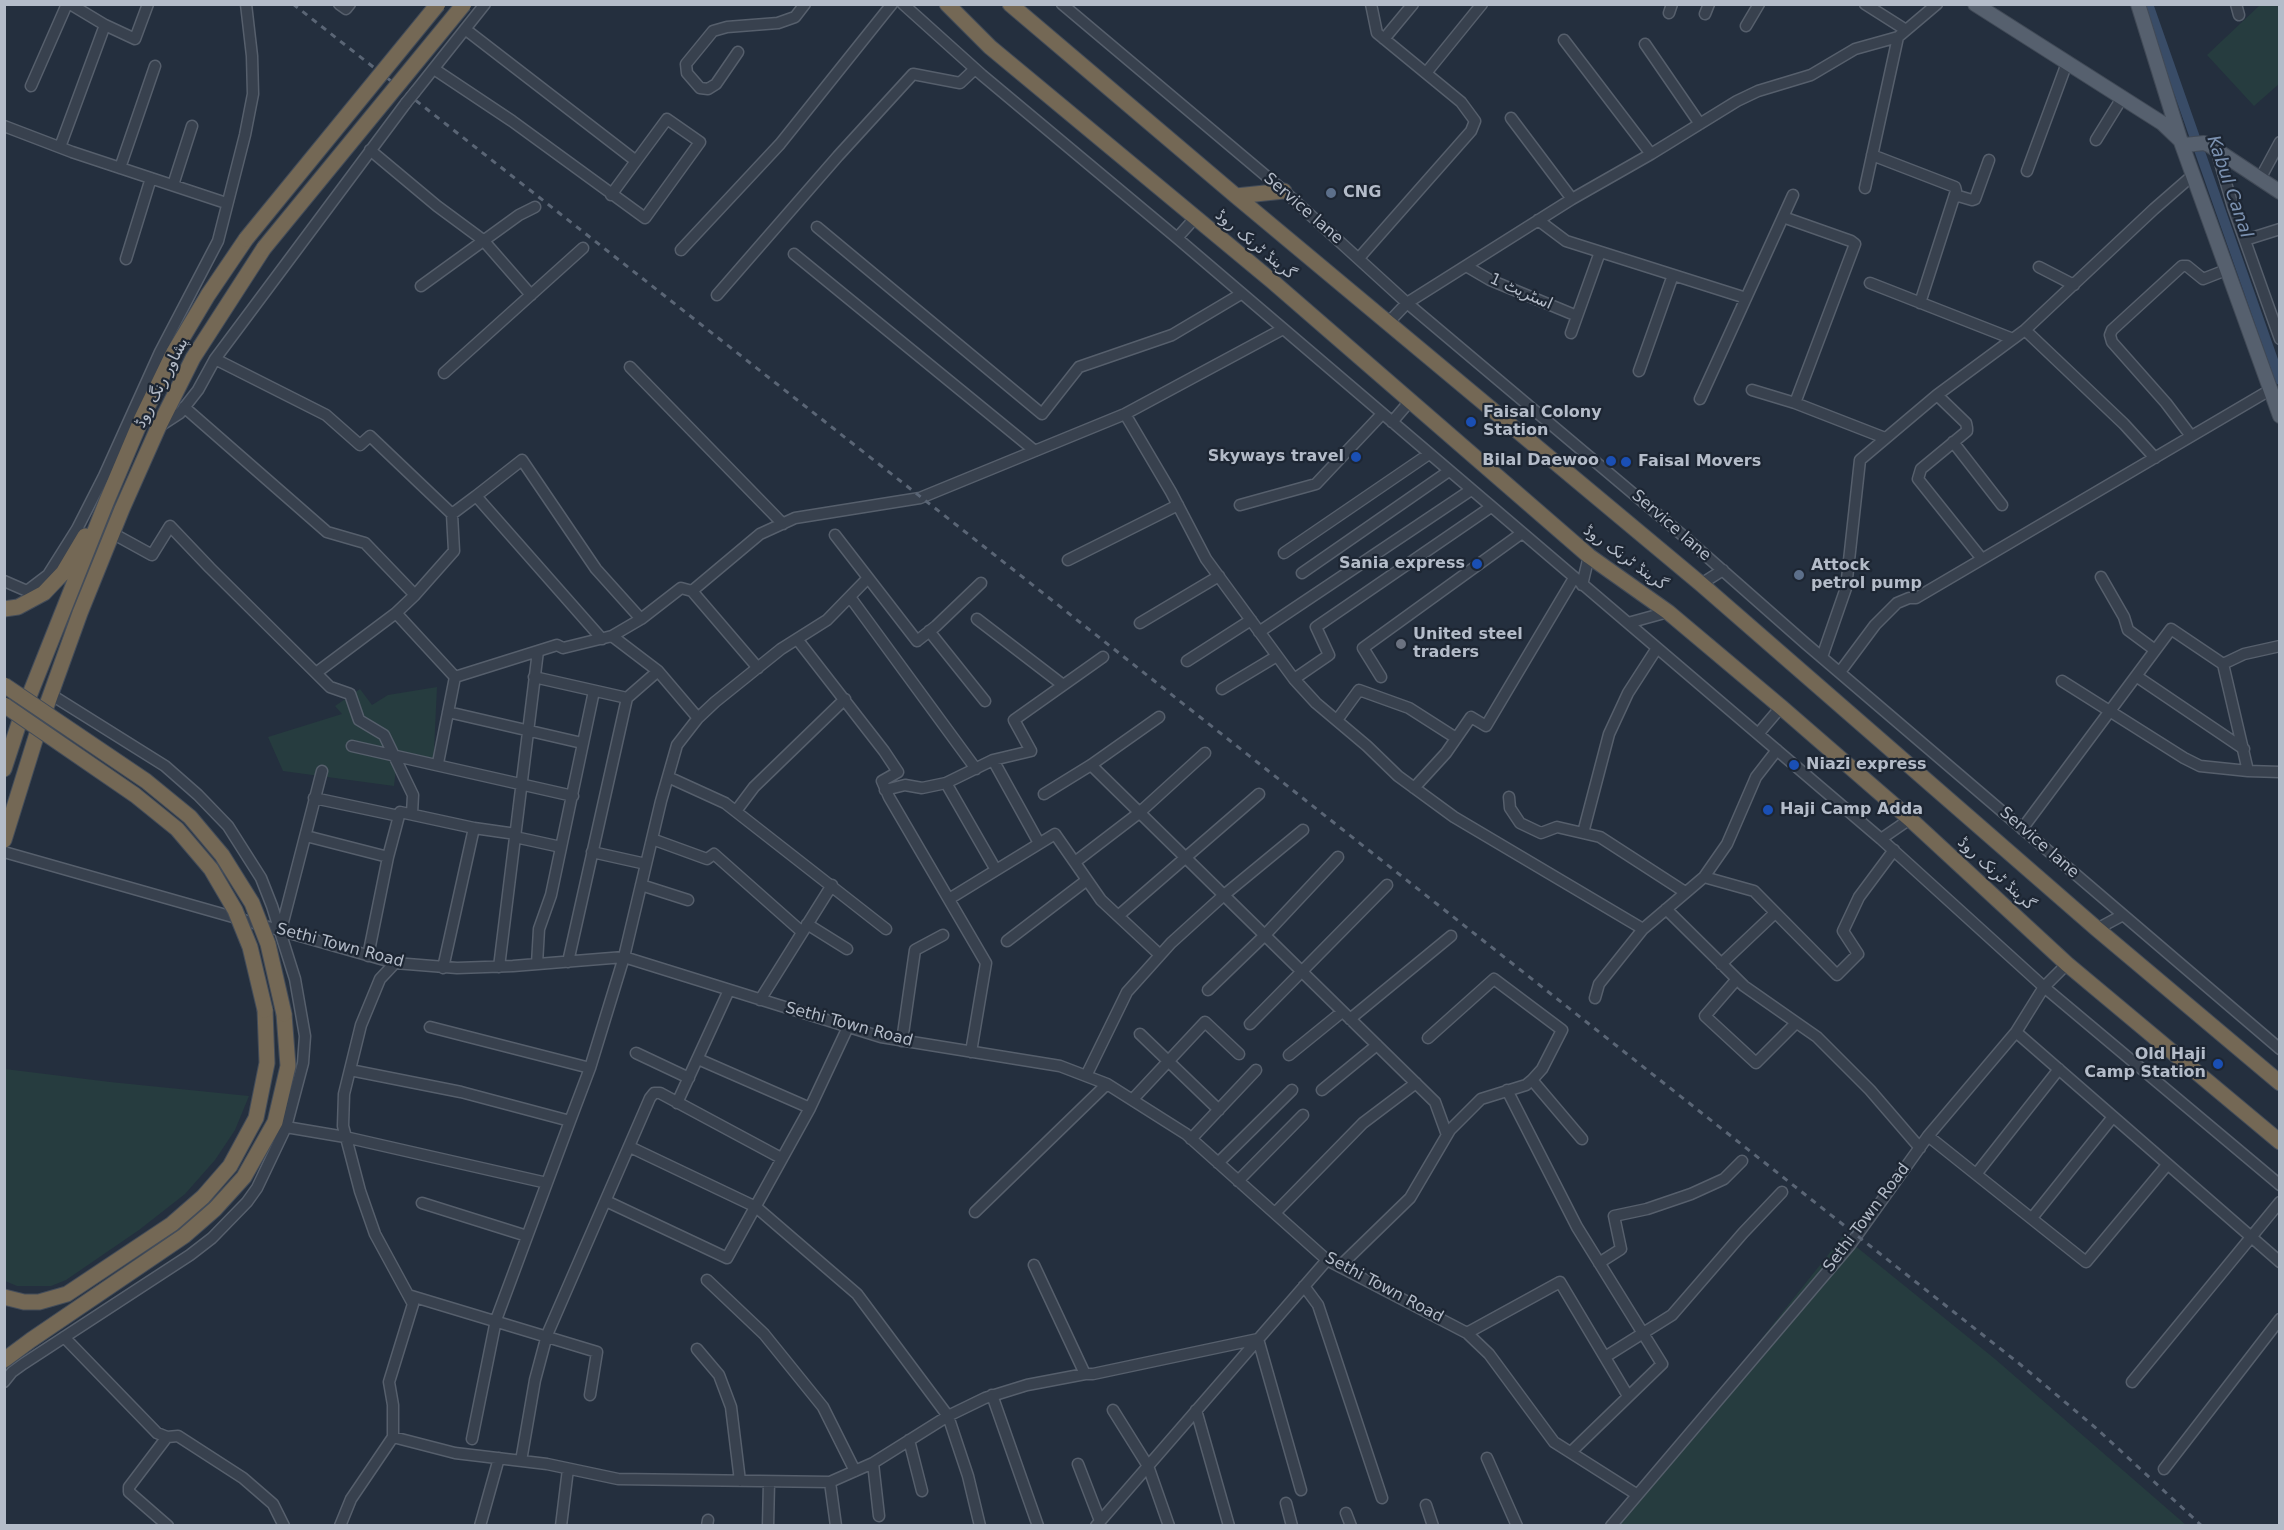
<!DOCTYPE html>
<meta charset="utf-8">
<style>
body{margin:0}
#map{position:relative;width:2284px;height:1530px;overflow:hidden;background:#242f3e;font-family:"DejaVu Sans",sans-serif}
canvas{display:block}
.frame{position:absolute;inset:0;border:6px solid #b4bcc9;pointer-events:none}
</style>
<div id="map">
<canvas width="2284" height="1530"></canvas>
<div class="frame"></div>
</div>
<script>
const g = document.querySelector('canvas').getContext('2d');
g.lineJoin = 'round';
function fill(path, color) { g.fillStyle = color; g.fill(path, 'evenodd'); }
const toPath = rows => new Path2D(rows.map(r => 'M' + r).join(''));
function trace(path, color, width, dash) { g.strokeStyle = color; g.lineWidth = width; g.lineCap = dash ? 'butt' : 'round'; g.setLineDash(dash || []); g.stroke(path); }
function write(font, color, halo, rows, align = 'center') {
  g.font = font + ' "DejaVu Sans",Cairo,sans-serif'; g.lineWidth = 4.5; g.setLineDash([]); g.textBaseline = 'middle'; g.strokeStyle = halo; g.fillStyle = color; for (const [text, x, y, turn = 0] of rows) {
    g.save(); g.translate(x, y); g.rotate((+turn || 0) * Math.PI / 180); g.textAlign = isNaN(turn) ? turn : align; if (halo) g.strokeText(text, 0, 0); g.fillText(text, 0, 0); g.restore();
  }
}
fill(toPath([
 [2260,5,2279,5,2279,84,2254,106,2207,55],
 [437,687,433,771,397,759,394,786,283,771,268,737,342,714,335,706,360,689,372,705,388,695],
 [5,1069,110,1082,249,1096,235,1130,215,1160,185,1194,139,1230,66,1280,51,1286,17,1286,5,1281],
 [1843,1236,1995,1359,2186,1525,1613,1526]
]), '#263c3f');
trace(toPath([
 [2148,4,2280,380]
]), '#394c67', 10);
const minor = toPath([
 [339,4,346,9,350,4],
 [903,4,982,75,1177,238,1881,839,2044,987,2280,1185],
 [1062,4,1284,191,1407,303,1687,539,1805,643,2280,1049],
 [1865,4,1906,30],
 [2236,4,2239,15],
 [1669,13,1672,4],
 [1705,14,1709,4],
 [105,25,135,39,148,4],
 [1746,26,1759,4],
 [465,29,636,161,611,195],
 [1384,39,1413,4],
 [1564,40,1651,154],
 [1645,44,1700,124],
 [738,52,716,84,708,89,700,88,687,73,686,64,713,31,727,27,778,23,795,17,805,4],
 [434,69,512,121,645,218,700,142,667,119,636,161],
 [1426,73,1482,4],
 [31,86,67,4],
 [415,92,485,4],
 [1511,118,1572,199],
 [4,126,72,152,226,203],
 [2096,140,2122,98],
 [60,147,105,25,70,4],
 [2216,149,2233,207,2280,339],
 [370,150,437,206,483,240,531,295],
 [1872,155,1955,187,1956,191,1920,303],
 [120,168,155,66],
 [2027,171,2067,63],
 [2260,179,2280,142],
 [173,185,192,126],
 [1865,188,1898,37],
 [1955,195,1972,200,1975,199,1989,160],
 [1783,217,1851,241,1855,244,1795,403],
 [1538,220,1566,241,1746,298],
 [817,227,1042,414,1079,367,1172,335,1241,294],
 [1177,238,1195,218],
 [2245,240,2280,229],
 [681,250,780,144,892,4],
 [794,254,1035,451],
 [1359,258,1471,131,1475,121,1461,102,1377,33,1371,4],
 [126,259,151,178],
 [1466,266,1490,280,1577,316],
 [2039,267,2074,285],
 [1870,283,2013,339],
 [421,286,519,215,535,207],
 [717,295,838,156,913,74,960,83,975,69],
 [1388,323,1407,303,1572,199,1651,154,1737,101,1758,91,1811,75,1855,49,1898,37,1937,4],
 [2025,330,2124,424,2155,458],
 [1571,333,1600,252],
 [215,359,326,415,360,445,370,436,452,514,476,496,602,639],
 [630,367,783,524],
 [1639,371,1673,275],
 [444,373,583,248],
 [1752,390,1795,403,1885,438],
 [1937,395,1966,423,1967,428,1967,431,1921,469,1918,479,1982,559],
 [1700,399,1793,195],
 [184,407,327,532,365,543,415,595,396,613],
 [1125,414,1171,492,1206,559,1294,679,1316,703,1367,746,1398,776,1454,817,1643,929],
 [1392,422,1410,401],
 [160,426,180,413,198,390,215,359,406,103],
 [2191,436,2166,403,2112,342,2110,335,2112,330,2182,266,2187,266,2203,279,2226,270],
 [1953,442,2002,505],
 [104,476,160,352,218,241,245,135,253,94,252,56,246,4],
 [476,496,522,460,596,569,641,619],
 [1240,505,1316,484,1382,414],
 [112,533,152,555,170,526,210,568,330,687,350,694,359,720,384,735,413,795,412,814],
 [835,535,917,641,936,626,981,583],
 [1284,553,1429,454],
 [1068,560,1178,505],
 [1302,573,1449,471],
 [2101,577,2124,617,2128,630,2155,650],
 [4,581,27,591,48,575,77,529,104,476,110,474],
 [1701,584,1723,570],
 [1582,585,1589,556],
 [692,591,760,534,795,518,920,498,1125,414,1283,329],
 [415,595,454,551,452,514],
 [850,597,976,769],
 [977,619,1063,685],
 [1140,623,1219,576],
 [1628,623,1668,612],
 [929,631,985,701],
 [1259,632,1471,490],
 [612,636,641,619,681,588,692,591,758,668],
 [797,639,884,751,898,772,882,781,889,797,986,963,971,1052],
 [1822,657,1846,588,1860,460,1937,395,2025,330,2154,209,2193,175],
 [1187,661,1251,620],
 [1840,672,1875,625,1897,603,1909,598,1916,598,2270,390],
 [316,673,396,613,455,677,557,645,563,648,612,636,658,671,698,718],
 [2136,676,2244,749],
 [534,677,627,698,658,671],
 [1381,677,1363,648,1522,533],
 [1294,679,1329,655,1316,627,1491,507],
 [2062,681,2184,758,2200,766,2248,771,2223,664],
 [1222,689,1277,656],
 [448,712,582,743],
 [1337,720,1359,690,1409,708,1456,738],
 [1758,734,1781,707],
 [352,746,573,796],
 [993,760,1039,843],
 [438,763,455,677],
 [1091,765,1435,1102,1447,1135],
 [2248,771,2280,772],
 [668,777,725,803,886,929],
 [946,783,996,870],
 [1414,788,1446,753,1471,717,1486,726,1574,578],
 [885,790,905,785,922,788,946,783,993,760,1031,751,1014,720,1103,657],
 [1044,794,1091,765,1159,717],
 [1509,797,1510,808,1520,823,1541,833,1557,827,1600,837,1685,892],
 [314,798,399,816],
 [736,811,754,787,845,699],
 [2022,829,2171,629,2223,664,2244,654,2280,646],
 [1583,833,1609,734,1628,693,1657,648],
 [306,836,388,857],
 [515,837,561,847],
 [652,839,707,859,714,854,802,932],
 [1881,839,1910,819],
 [4,852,395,963,457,968,513,966,624,957,881,1037,1060,1066,1107,1084,1186,1134,1327,1260,1467,1333,1489,1354,1554,1442,1636,1494],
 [592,852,646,864],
 [1075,862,1139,813,1205,753],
 [1704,877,1727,844,1756,777,1777,750],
 [641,885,688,900],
 [949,899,1055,834,1101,900,1160,955],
 [1666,909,1744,986,1817,1037,1870,1090,1920,1148],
 [1118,916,1259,794],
 [807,924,847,949],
 [2097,929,2123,915],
 [281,930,322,771],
 [1007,941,1087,880],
 [368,956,388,857,400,812,474,828,516,834],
 [568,962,627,698],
 [537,964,539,929,551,895,594,691],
 [1721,964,1775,913],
 [499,967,538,651],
 [443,968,474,828],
 [1737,979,1705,1016,1756,1063,1796,1023],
 [1208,990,1264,936,1338,857],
 [1595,998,1599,984,1643,929,1704,877,1754,891,1837,975,1858,954,1843,931,1859,897,1894,850],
 [760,1000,832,885],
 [1350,1019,1451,936],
 [1250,1024,1387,885],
 [430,1027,590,1068],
 [2016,1032,2280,1262],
 [1140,1034,1219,1110],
 [902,1041,915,950,943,935],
 [636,1053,689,1078],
 [1289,1055,1342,1012],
 [698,1059,810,1108],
 [350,1070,461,1092,570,1121,590,1068,624,957,661,801,677,745,698,718,715,702,781,649,827,620,868,578],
 [1086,1076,1127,992,1171,943,1224,895,1303,830],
 [1532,1080,1582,1139],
 [1322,1090,1377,1045],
 [1507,1090,1577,1227,1662,1364,1571,1452],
 [1133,1099,1205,1022,1239,1054],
 [677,1103,729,990],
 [286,1127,345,1137,547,1183],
 [1928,1136,2086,1262,2167,1165],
 [1191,1139,1256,1070],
 [630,1147,756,1207,857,1294,948,1416,968,1476,980,1526],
 [1218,1163,1292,1090],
 [1977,1173,2059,1069],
 [1238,1181,1303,1115],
 [606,1201,727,1258,810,1108,848,1027],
 [422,1203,527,1236],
 [975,1212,1107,1084],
 [1275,1213,1363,1123,1416,1083],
 [2032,1218,2112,1118],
 [1599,1263,1621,1249,1614,1216,1647,1209,1691,1194,1724,1179,1742,1161],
 [1034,1265,1085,1374,1093,1374,1258,1339,1301,1490],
 [1340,1266,1410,1198,1450,1130,1481,1099,1526,1085,1532,1080,1542,1069,1562,1030,1494,979,1428,1038],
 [707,1280,764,1334,823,1407,855,1471],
 [1304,1286,1318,1305,1382,1498],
 [408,1295,597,1352,590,1395],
 [1467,1333,1560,1282,1628,1396],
 [64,1337,157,1433,167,1437,178,1436,243,1478,273,1504,284,1526],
 [697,1349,719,1375,731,1407,740,1481],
 [1605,1357,1672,1315,1743,1233,1782,1192],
 [4,1382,12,1372,23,1364,190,1255,212,1238,247,1202,257,1188,286,1127,303,1063,305,1036,295,979,272,906,261,878,228,826,198,795,165,766,50,694],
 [2132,1382,2280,1202],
 [992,1395,1038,1526],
 [1113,1410,1148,1466,1169,1526],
 [1196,1410,1229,1526],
 [167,1437,129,1487,129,1492,168,1526],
 [393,1437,455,1453,547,1464,618,1479,830,1482,873,1463,948,1416,985,1398,1027,1385,1085,1374],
 [472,1439,496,1320,570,1121],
 [909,1440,922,1491],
 [1487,1458,1517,1526],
 [521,1461,535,1380,547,1335,650,1098,654,1093,660,1093,781,1158],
 [873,1463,879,1516],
 [1078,1464,1100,1521],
 [2164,1469,2280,1319],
 [830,1482,836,1526],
 [1286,1503,1292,1526],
 [1426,1505,1433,1526],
 [1346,1513,1351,1526],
 [340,1526,351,1499,393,1437,393,1405,389,1382,413,1304,375,1234,360,1191,343,1126,344,1094,361,1025,380,979,395,963],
 [480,1526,499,1458],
 [561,1526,568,1469],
 [707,1526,708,1520],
 [768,1526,769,1482],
 [1096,1526,1327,1260],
 [1611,1526,1850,1245,1928,1136,2016,1032,2044,987,2067,964]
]);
const major = toPath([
 [1975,4,2162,123,2185,145,2204,143,2209,145,2280,192],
 [2138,4,2181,142,2280,416]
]);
const highway = toPath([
 [947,4,990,47,1272,281,1589,556,1668,612,1781,707,1910,819,2067,964,2280,1142],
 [1010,4,1236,196,1701,584,2097,929,2280,1083],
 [1236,196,1284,191],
 [4,609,18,607,44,593,63,573,85,536],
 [4,769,22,714,106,503,142,418,174,352,208,295,246,239],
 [4,840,40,724,80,613,122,509,158,428,193,358,264,248],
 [4,1297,24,1302,39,1302,67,1294,172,1224,203,1197,230,1166,256,1118,267,1063,265,1010],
 [4,1360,31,1340,184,1236,215,1209,244,1177,275,1122,288,1066,284,1014]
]);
trace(minor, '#565f6c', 13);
trace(major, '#414a57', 16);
trace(highway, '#434c59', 17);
trace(minor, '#38414e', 10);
trace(major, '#56606e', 14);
trace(highway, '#746855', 15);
trace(toPath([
 [293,4,1015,571,2021,1365,2097,1429,2202,1526]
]), '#5a6575', 3, [6, 6]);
const minorBridge = toPath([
 [406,103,415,92]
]);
const highwayBridge = toPath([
 [246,239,438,4],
 [264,248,464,4],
 [4,685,146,781,190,817,222,855,252,903,268,944,284,1014],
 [4,705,135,795,177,829,211,869,235,910,250,947,265,1010]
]);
trace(minorBridge, '#565f6c', 13, []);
trace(highwayBridge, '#434c59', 17, []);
trace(minorBridge, '#38414e', 10);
trace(highwayBridge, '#746855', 15);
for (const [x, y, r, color] of [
 [1331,193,6,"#5c6f8a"],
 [1471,422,6,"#1a4fb4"],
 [1356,457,6,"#1a4fb4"],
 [1611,461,6,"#1a4fb4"],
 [1626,462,6,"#1a4fb4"],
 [1477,564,6,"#1a4fb4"],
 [1799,575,6,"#5c6f8a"],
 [1401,644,6,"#6b7280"],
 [1794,765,6,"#1a4fb4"],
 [1768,810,6,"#1a4fb4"],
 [2218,1064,6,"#1a4fb4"]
]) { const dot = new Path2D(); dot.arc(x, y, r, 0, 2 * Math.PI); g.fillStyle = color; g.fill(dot); trace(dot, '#1d2633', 2); }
write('bold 16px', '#b4bcc9', '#1d2633', [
 ["CNG",1343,193],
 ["Faisal Colony",1483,413],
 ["Station",1483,431],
 ["Skyways travel",1344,457,"right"],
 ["Bilal Daewoo",1599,461,"right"],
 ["Faisal Movers",1638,462],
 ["Sania express",1465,564,"right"],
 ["Attock",1811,566],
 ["petrol pump",1811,584],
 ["United steel",1413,635],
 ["traders",1413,653],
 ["Niazi express",1806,765],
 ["Haji Camp Adda",1780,810],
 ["Old Haji",2206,1055,"right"],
 ["Camp Station",2206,1073,"right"]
], 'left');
write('16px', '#b4bcc9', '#1d2633', [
 ["Service lane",1303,209,41],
 ["گرینڈ ٹرنک روڈ",1255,245,40],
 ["اسٹریٹ 1",1521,292,24],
 ["پشاور رنگ روڈ",162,383,-63],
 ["Service lane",1671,526,41],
 ["گرینڈ ٹرنک روڈ",1625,558,36],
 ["Service lane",2039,843,41],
 ["گرینڈ ٹرنک روڈ",1996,874,43],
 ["Sethi Town Road",340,946,15],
 ["Sethi Town Road",849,1025,15],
 ["Sethi Town Road",1867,1218,-53],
 ["Sethi Town Road",1384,1288,28]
]);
write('italic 18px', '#7c92b1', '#1d2633', [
 ["Kabul Canal",2229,187,71]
]);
</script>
